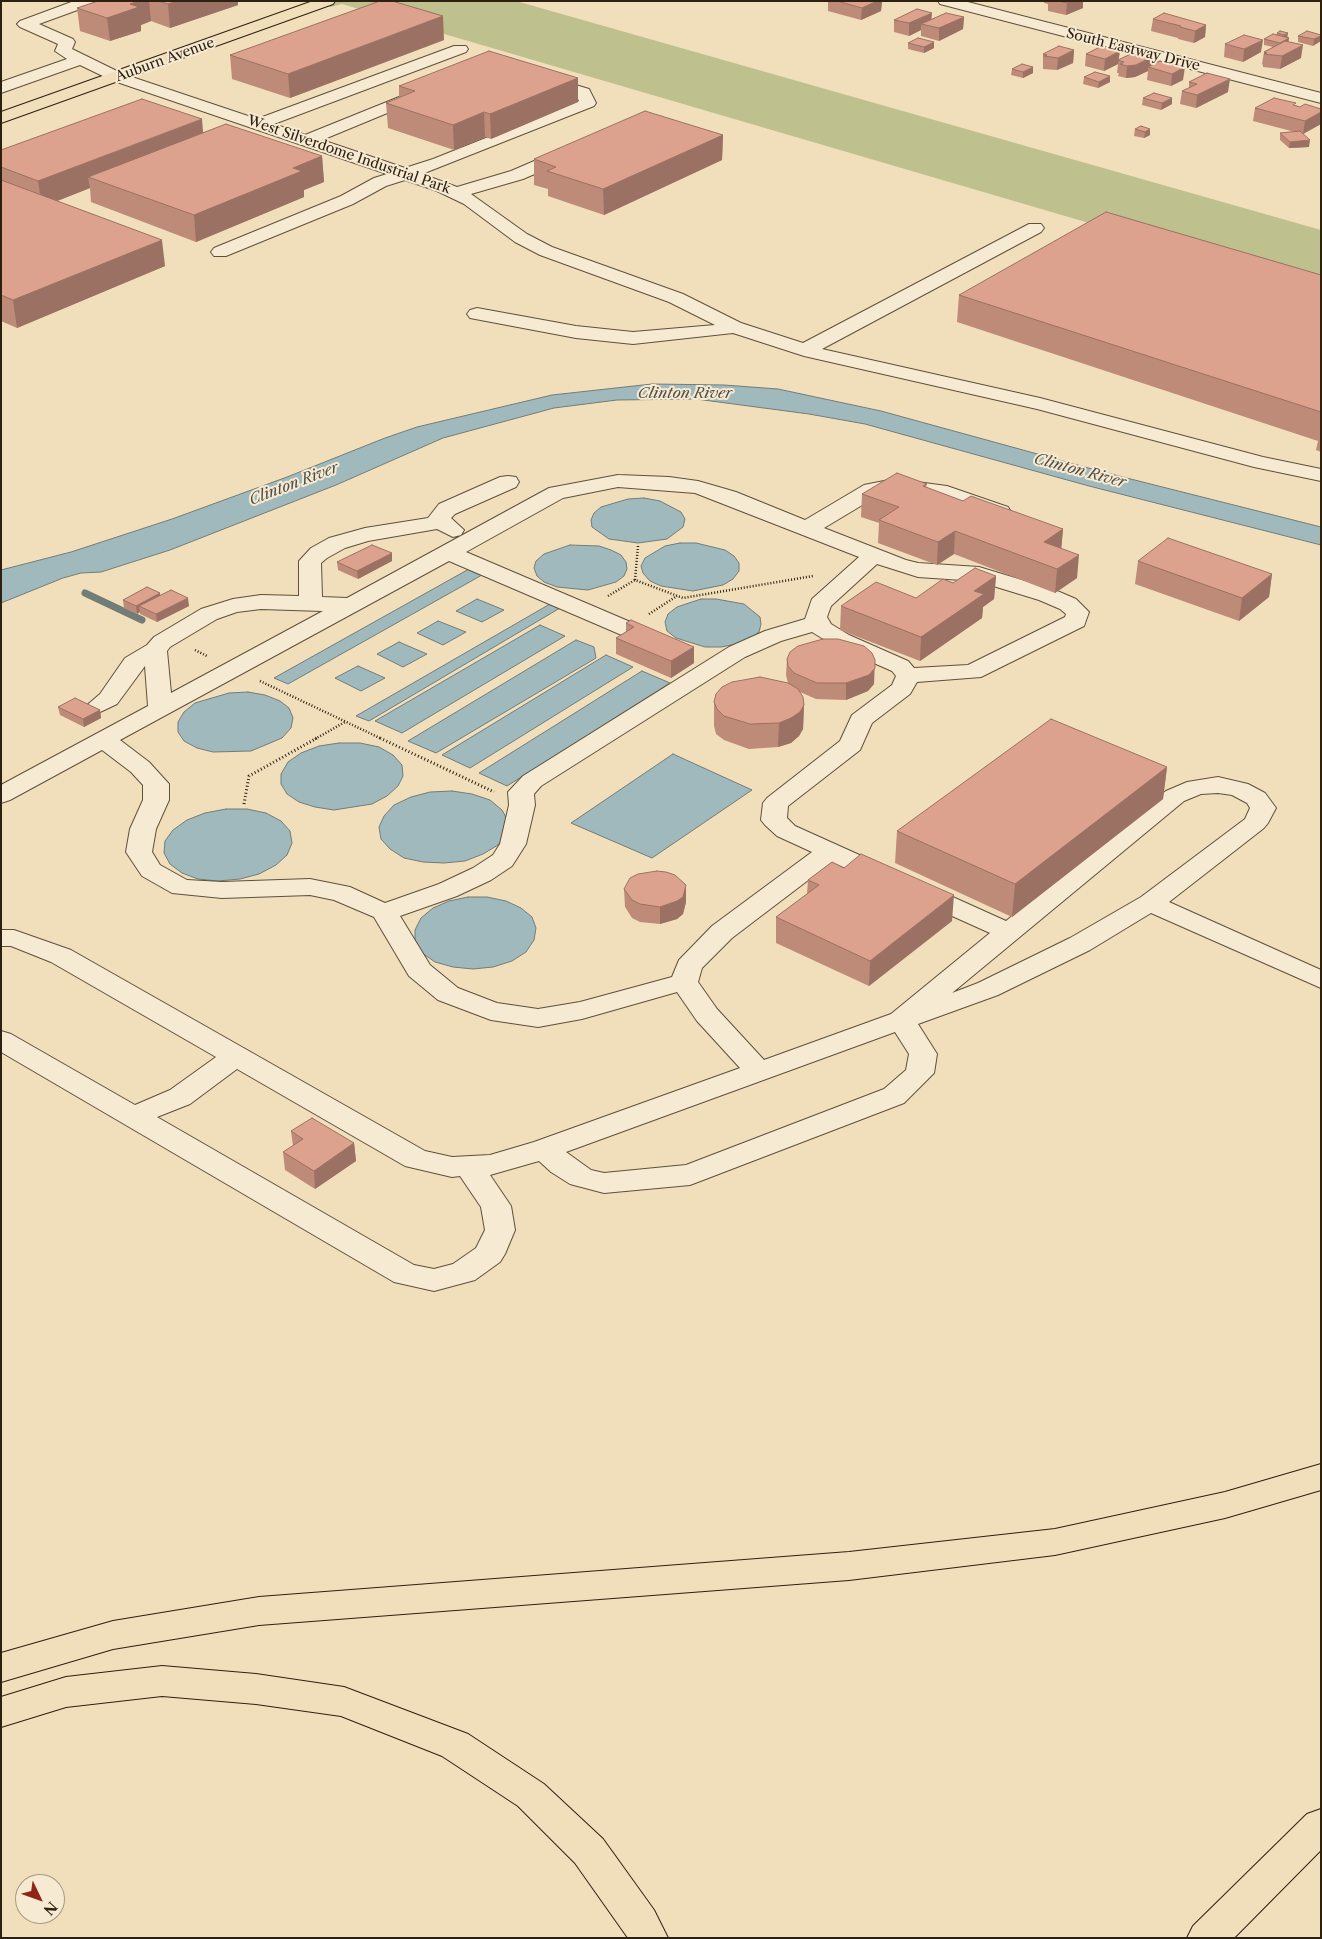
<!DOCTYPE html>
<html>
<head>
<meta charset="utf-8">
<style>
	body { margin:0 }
	#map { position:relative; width:1322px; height:1939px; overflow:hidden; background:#f1debb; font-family:"Libre Caslon Text",serif }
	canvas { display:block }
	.frame { position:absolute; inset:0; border:2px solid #2e2011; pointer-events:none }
	.north { position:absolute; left:15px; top:1874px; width:50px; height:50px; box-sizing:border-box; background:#f6ead3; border:1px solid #a69985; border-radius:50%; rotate:132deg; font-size:14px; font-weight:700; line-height:20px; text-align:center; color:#2e2011 }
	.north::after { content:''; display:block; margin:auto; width:18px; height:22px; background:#8f2418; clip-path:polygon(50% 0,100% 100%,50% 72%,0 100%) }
</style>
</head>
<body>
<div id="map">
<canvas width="1322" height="1939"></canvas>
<div class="frame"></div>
<div class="north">N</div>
</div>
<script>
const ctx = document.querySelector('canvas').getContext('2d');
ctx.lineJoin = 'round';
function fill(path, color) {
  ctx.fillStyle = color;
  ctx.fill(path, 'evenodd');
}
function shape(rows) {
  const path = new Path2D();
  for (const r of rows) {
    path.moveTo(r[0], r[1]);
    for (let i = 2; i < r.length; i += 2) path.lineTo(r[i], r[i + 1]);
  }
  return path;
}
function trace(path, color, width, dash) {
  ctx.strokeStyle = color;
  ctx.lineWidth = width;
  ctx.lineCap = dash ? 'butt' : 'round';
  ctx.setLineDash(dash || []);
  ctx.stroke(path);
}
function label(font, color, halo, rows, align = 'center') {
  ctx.font = font + ' "Libre Caslon Text",serif';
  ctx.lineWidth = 4;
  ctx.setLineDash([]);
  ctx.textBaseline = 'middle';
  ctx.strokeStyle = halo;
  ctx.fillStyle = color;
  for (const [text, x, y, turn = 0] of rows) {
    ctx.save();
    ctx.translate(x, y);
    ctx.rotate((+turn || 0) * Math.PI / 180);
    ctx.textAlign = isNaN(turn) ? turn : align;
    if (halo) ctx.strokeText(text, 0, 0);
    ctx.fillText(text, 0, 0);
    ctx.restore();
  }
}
fill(shape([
	[311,1,516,1,1321,230,1321,291,342,4,331,7]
]), '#bec08d');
const water = shape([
	[652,384,724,385,778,389,881,411,1103,472,1321,527,1321,545,1089,486,865,424,809,414,696,399,617,400,554,408,443,438,336,485,170,550,101,572,81,573,63,578,1,603,1,570,71,552,172,519,287,477,385,438,417,427,552,395,652,384],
	[644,498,660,501,681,512,685,519,683,527,667,539,638,543,609,539,592,527,591,520,594,513,601,507,628,499,644,498],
	[680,543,696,543,725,550,734,556,739,563,739,571,733,579,723,585,693,591,661,586,650,581,643,573,641,566,645,558,665,546,680,543],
	[570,545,599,546,611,550,621,555,626,562,627,569,624,576,616,582,588,590,557,587,544,582,537,576,534,568,536,561,544,554,570,545],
	[469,569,482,575,288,684,274,678,469,569],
	[477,599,504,610,482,622,456,611,477,599],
	[701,599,716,599,744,604,760,617,761,624,759,632,750,639,737,644,721,647,705,647,676,638,667,631,665,622,668,614,677,607,701,599],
	[550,604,560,608,369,721,356,716,550,604],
	[438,621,466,632,443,645,417,633,438,621],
	[540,625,565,636,402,733,375,721,540,625],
	[576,640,594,647,596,658,436,753,408,741,576,640],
	[399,642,427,654,403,667,377,654,399,642],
	[606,655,633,667,470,768,442,755,606,655],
	[358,666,385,678,361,691,335,678,358,666],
	[642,671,670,683,507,786,479,773,642,671],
	[248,692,265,695,280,701,289,708,293,718,291,728,282,738,251,751,213,752,197,748,184,741,178,732,178,722,184,712,195,703,229,693,248,692],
	[339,743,360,743,379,747,393,755,402,765,403,776,398,786,387,796,372,804,334,810,315,807,299,802,287,794,281,784,281,774,288,762,301,753,319,746,339,743],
	[673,754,752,790,652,858,571,823,673,754],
	[452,791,472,794,490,800,502,810,508,821,506,834,498,845,483,854,465,861,444,863,423,862,404,858,390,849,381,839,379,827,384,816,394,805,411,797,430,792,452,791],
	[226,809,247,809,266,813,281,821,290,831,292,843,287,855,276,865,259,874,240,879,218,881,198,879,182,873,170,864,164,853,165,841,173,830,187,820,205,813,226,809],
	[468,897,487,897,506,901,521,908,532,917,536,928,534,940,526,952,512,961,493,967,473,969,453,967,435,962,422,953,415,942,415,930,421,918,433,908,449,901,468,897]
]);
fill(water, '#a0b9bc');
trace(water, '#727c78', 1);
trace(shape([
	[85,593,142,620]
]), '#727c78', 7);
const minor = shape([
	[74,1,96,1,94,4,39,24,73,39,75,42,72,49,123,74,257,119,454,46,466,46,468,49,466,52,274,124,305,135,414,91,426,91,428,94,426,97,322,140,405,168,433,159,579,101,576,95,536,83,534,80,536,77,542,75,589,89,596,103,594,106,422,174,457,187,511,171,562,149,574,149,577,153,574,157,523,179,471,194,527,234,552,247,683,294,741,323,803,343,1029,224,1041,224,1044,228,1041,232,822,349,1040,398,1263,457,1321,469,1321,481,1254,467,1037,409,804,356,733,333,633,344,576,338,470,318,467,314,470,310,477,308,576,326,633,332,715,325,669,302,540,255,515,242,464,204,437,191,405,180,386,186,353,204,226,256,214,256,211,252,214,248,341,196,374,178,387,174,111,80,80,65,1,93,1,82,67,59,55,51,58,44,20,27,17,24,20,21,74,1],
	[938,1,964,1,1321,93,1321,103,940,4,938,1],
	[618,475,669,477,698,481,736,492,805,520,864,485,894,479,947,486,1008,507,1011,512,1008,517,1000,518,936,497,894,491,879,495,824,528,906,560,918,563,979,567,1055,590,1076,599,1089,612,1084,626,981,677,917,682,910,694,872,723,860,750,788,806,787,818,795,826,1006,921,1166,791,1187,782,1218,777,1248,784,1265,793,1276,808,1268,823,1264,828,1169,902,1321,970,1321,988,1151,913,1090,950,998,995,918,1024,937,1054,934,1073,904,1103,690,1185,604,1193,570,1184,551,1172,539,1161,490,1175,511,1206,515,1230,505,1254,500,1262,475,1280,434,1291,394,1282,1,1052,1,1031,11,1034,135,1105,170,1090,216,1057,51,962,11,946,1,946,1,930,14,930,71,950,425,1151,452,1157,490,1155,534,1142,740,1068,697,1021,677,992,582,1019,538,1027,491,1020,438,1000,409,976,374,917,334,900,310,895,222,898,172,893,142,876,126,852,130,829,143,800,143,785,131,772,102,750,10,800,1,803,1,785,148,706,145,666,117,704,98,713,89,711,86,706,100,694,125,658,147,645,154,637,201,609,233,599,261,595,299,596,299,561,311,548,329,538,365,528,428,518,439,504,500,477,508,476,516,477,519,482,516,487,455,514,451,518,464,530,461,535,453,537,437,529,368,541,345,548,327,558,321,563,322,597,347,598,549,488,618,475],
	[618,487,695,493,859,557,812,599,805,619,765,631,729,647,523,776,508,792,509,805,500,844,493,855,473,868,439,884,385,903,350,887,310,879,222,882,187,880,160,865,152,852,156,829,169,800,169,784,149,762,120,740,449,561,652,648,660,650,668,648,672,643,668,638,466,552,563,498,618,487],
	[877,564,918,577,977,581,1039,600,1060,609,1066,614,1065,617,968,665,914,668,908,661,849,635,831,624,827,617,831,606,877,564],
	[261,609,323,611,171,693,167,651,170,647,217,619,237,612,261,609],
	[812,632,833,645,892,671,896,676,892,685,852,715,840,741,767,798,763,803,761,820,765,825,777,836,812,852,712,926,679,960,672,977,580,1002,538,1009,497,1003,458,988,430,965,400,916,457,896,491,880,512,866,526,844,535,805,534,794,541,786,745,657,781,641,812,632],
	[1218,793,1232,795,1247,803,1250,808,1245,819,1141,897,1070,938,978,983,952,993,1184,801,1201,794,1218,793],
	[832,862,990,933,891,1014,764,1060,717,1009,698,982,702,968,732,938,832,862],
	[895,1032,909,1054,906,1070,884,1089,686,1165,604,1173,591,1170,566,1152,895,1032],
	[237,1069,405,1166,452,1177,460,1176,481,1207,485,1230,476,1248,453,1264,434,1269,414,1265,157,1117,190,1104,237,1069]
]);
const major = shape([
	[313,1,335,1,333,4,1,123,1,112,313,1]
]);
const highway = shape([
	[1321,1464,1321,1490,1225,1518,1055,1555,849,1580,259,1625,113,1649,1,1682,1,1653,113,1621,259,1597,849,1552,1055,1529,1225,1492,1321,1464],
	[162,1666,256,1674,344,1687,468,1734,544,1784,603,1839,654,1910,668,1938,628,1938,575,1863,518,1806,442,1756,341,1716,256,1704,162,1696,66,1707,1,1727,1,1697,66,1677,162,1666],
	[1321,1809,1321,1850,1234,1938,1187,1938,1193,1926,1307,1814,1321,1809]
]);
trace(minor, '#5f503c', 2);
trace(major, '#2e2011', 2);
trace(highway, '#2e2011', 2);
trace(shape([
	[638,546,635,580,683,598,813,576],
	[608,596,635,580],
	[649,614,677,596],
	[195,650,207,656],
	[260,681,382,739],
	[315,739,345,722]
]), '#2e2011', 2.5, [1, 2]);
trace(shape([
	[380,738,494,792],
	[244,804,249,776,317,738]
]), '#2e2011', 3, [1, 2.5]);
fill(minor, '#f6ead3');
fill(major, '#f1debb');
fill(highway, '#f1debb');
fill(shape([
	[98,1,238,1,238,5,170,28,151,21,141,25,141,31,110,41,80,31,77,8],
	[828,1,882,1,881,11,861,20,828,11],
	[1044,1,1083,1,1083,8,1066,15,1048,11,1048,4,1044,3],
	[964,17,963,29,939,41,921,36,921,30,909,36,894,32,894,20,932,19],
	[1153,19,1206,25,1205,37,1194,43,1178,39,1178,38,1151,31],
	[1280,31,1289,38,1288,42,1301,58,1280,69,1263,67,1263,65,1262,64,1264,52,1273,47,1264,45,1264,39,1276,35,1277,33],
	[1321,35,1313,46,1298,42,1298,36],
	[444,40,290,98,232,79,230,55],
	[908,43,934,48,924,53,908,49],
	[1225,44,1261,52,1243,62,1224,57],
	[1116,48,1116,50,1119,60,1152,66,1160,61,1183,80,1171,86,1147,80,1148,71,1135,77,1126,78,1118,76,1119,73,1117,73,1118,64,1104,71,1085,66,1086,54],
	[1074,50,1073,63,1057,70,1043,69,1043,54],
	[1012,69,1033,73,1023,78,1011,75],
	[1110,76,1110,82,1098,88,1083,84,1084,77],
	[578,78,578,102,491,139,485,137,454,150,388,128,386,103,399,98,399,86],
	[1189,82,1228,92,1196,108,1180,104,1182,91,1189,88],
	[1143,98,1172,104,1161,110,1142,105],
	[1295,105,1300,107,1321,109,1321,124,1303,134,1309,147,1289,148,1280,140,1280,133,1295,132,1253,121,1255,108],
	[1135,129,1150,129,1150,135,1144,138,1134,136],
	[723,135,722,160,604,215,548,196,548,189,534,185,534,159],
	[1,150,322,156,324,182,304,190,304,197,196,242,91,202,90,188,57,201,165,266,17,328,1,321],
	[1321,275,1321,452,1316,450,1318,441,957,322,959,295],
	[927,484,926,487,963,501,1063,529,1061,548,1077,578,1055,593,954,554,937,565,878,543,879,523,861,517,862,494],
	[392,561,358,579,338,570,337,562],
	[1138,561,1272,574,1269,597,1239,621,1135,584],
	[996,576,994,599,983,607,982,618,920,661,840,630,841,606,916,598,953,583],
	[160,595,189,606,157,622,140,614,140,612,137,614,124,608,123,600],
	[626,623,694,647,694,663,671,678,616,654,616,638,626,632],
	[787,659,874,684,868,691,846,700,816,699,800,692,804,705,803,729,799,736,791,743,778,747,749,749,724,740,716,734,714,726,714,702,788,683,786,675],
	[58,707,100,710,101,718,84,727,60,715],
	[1167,767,1163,799,1012,917,895,863,897,831],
	[808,880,952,921,869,986,776,943,776,917,807,894],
	[686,885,686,902,683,914,677,919,660,924,640,922,632,918,625,907,624,889],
	[291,1131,354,1143,356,1161,315,1189,285,1170,283,1152,293,1146]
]), '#be8b79');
fill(shape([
	[139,1,149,1,151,21,141,25,141,31,110,41,107,18,130,4],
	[177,1,238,1,238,5,170,28,168,4],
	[877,1,882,1,881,11,861,20,862,8],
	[1072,1,1083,1,1083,8,1066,15,1067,3],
	[932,13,931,25,921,24,921,30,909,36,909,23],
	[443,16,444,40,290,98,288,74],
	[964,17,963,29,939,41,939,28],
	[1206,25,1205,37,1194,43,1195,31],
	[1288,33,1287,39,1289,38,1288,44,1283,41,1284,35],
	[1321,36,1321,41,1313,46,1314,39],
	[1263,40,1261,52,1243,62,1244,49],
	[934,42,934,48,924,53,924,47],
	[1303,45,1301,58,1280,69,1282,56],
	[1116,48,1115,53,1120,51,1118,64,1104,71,1105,59,1113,49],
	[1074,50,1073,63,1057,70,1058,58],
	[1152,57,1151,68,1148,67,1148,71,1135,77,1126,78,1127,66],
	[1033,67,1033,73,1023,78,1023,72],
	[1185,67,1183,80,1171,86,1172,74],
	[1110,76,1110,82,1098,88,1099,82],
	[578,78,578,102,491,139,490,114],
	[1230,79,1228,92,1196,108,1197,95],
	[1172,98,1172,104,1161,110,1162,103],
	[484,112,485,137,454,150,453,125],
	[1321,112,1321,124,1303,134,1305,121],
	[202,119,204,144,88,177,90,188,42,207,38,181],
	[1150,129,1150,135,1144,138,1145,132],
	[723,135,722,160,604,215,603,189],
	[1310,140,1309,147,1289,148,1290,142],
	[322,156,324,182,304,190,304,197,196,242,194,215,293,168],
	[162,240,165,266,17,328,13,300],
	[1063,529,1061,552,1044,542],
	[955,531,954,554,937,565,938,542],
	[392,553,392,561,358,579,357,571],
	[1079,555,1077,578,1055,593,1057,569],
	[1272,574,1269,597,1239,621,1242,598],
	[996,576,994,599,983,607,982,618,920,661,921,637,974,591],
	[160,593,161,601,139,606,140,612,137,614,136,606],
	[188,598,189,606,157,622,156,614],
	[694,647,694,663,671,678,671,661],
	[875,660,874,684,868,691,846,700,846,683],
	[804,705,803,729,799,736,791,743,778,747,779,723],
	[100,710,101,718,84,727,83,719],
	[1167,767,1163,799,1012,917,1015,884],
	[686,885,686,902,683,914,677,919,660,924,660,907],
	[954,895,952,921,869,986,870,961],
	[354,1143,356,1161,315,1189,314,1171]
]), '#9b7163');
const building = shape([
	[98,1,139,1,130,4,139,7,107,18,77,8,98,1],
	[158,1,177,1,168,4,158,1],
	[380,1,392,1,443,16,288,74,230,55,380,1],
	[837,1,877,1,862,8,837,1],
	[1059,1,1072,1,1067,3,1059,1],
	[917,9,932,13,909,23,894,20,917,9],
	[946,13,964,17,939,28,921,24,946,13],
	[1164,13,1206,25,1195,31,1180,27,1181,26,1153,19,1164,13],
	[1280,31,1288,33,1284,35,1277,33,1280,31],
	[1307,31,1321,35,1321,36,1314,39,1298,36,1307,31],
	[1273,34,1289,38,1280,43,1264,39,1273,34],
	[1244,35,1263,40,1244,49,1225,44,1244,35],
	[918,38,934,42,924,47,908,43,918,38],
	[1285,41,1303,45,1282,56,1264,54,1267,53,1264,52,1285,41],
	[1059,46,1074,50,1058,58,1044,56,1047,55,1043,54,1059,46],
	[1102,46,1116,48,1113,49,1120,51,1105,59,1086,54,1102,46],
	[489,51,578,78,490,114,484,112,453,125,386,103,415,91,399,86,489,51],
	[1135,52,1152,57,1136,65,1127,66,1120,64,1124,62,1118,60,1135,52],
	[1160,61,1185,67,1172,74,1148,67,1160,61],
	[1022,64,1033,67,1023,72,1012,69,1022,64],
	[1095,72,1110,76,1099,82,1084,77,1095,72],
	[1207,73,1230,79,1197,95,1182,91,1197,84,1189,82,1207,73],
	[1154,93,1172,98,1162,103,1143,98,1154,93],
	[1274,98,1296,103,1293,105,1300,107,1305,104,1321,109,1321,112,1305,121,1255,108,1274,98],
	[142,99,202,119,38,181,1,167,1,150,142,99],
	[645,111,723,135,603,189,547,171,556,167,534,159,645,111],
	[226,124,322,156,293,168,302,171,194,215,88,177,226,124],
	[1141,126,1150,129,1145,132,1135,129,1141,126],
	[1300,131,1310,140,1290,142,1280,133,1300,131],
	[1,180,162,240,13,300,1,295,1,180],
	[1106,212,1321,275,1321,412,959,295,1106,212],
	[897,473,927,484,923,486,963,501,971,496,1063,529,1044,542,1079,555,1057,569,955,531,938,542,879,520,899,507,862,494,897,473],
	[1168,538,1272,574,1242,598,1138,561,1168,538],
	[372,545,392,553,357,571,337,562,372,545],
	[975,568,996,576,974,591,984,594,921,637,841,606,876,582,916,598,943,579,953,583,975,568],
	[147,587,160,593,136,606,123,600,147,587],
	[171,590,188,598,156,614,139,606,171,590],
	[631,620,694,647,671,661,616,638,634,627,626,623,631,620],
	[823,639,838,639,864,646,872,653,875,660,875,668,869,675,846,683,817,683,794,673,788,666,787,659,790,652,798,646,823,639],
	[760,677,788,683,798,689,803,697,804,705,800,712,791,718,779,723,750,724,724,716,717,709,714,702,716,694,722,687,732,682,760,677],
	[75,698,100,710,83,719,58,707,75,698],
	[1051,719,1167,767,1015,884,897,831,1051,719],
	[861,854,954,895,870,961,776,917,819,885,808,880,832,862,844,868,861,854],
	[657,871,666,872,675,875,686,885,683,897,677,901,660,907,640,904,632,900,624,889,630,878,638,874,657,871],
	[312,1118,354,1143,314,1171,283,1152,303,1139,291,1131,312,1118]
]);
fill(building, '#dda28d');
trace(building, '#9b7163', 1);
label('14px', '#2e2011', '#f6ead3', [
	["South Eastway Drive",1133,50,14],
	["Auburn Avenue",165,60,-20],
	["West Silverdome Industrial Park",349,155,19]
]);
label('italic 15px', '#504e44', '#f6ead3', [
	["Clinton River",685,394],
	["Clinton River",1080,471,15],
	["Clinton River",294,484,-21]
]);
</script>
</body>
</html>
